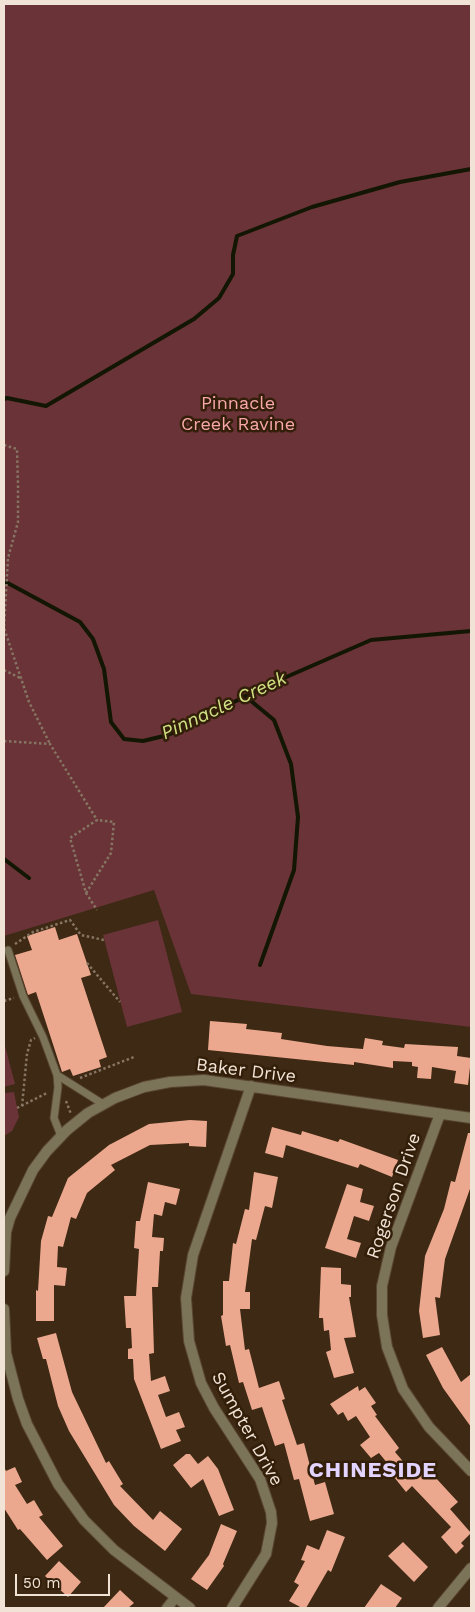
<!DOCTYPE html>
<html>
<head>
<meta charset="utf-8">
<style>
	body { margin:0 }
	#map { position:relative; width:475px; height:1612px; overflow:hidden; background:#3d2914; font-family:"Work Sans",sans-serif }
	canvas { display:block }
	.frame { position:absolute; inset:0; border:5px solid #f1e3d6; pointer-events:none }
	.scale { position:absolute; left:15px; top:1574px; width:95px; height:22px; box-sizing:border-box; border:2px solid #f1e3d6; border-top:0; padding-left:6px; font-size:15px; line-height:18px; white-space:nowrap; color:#f1e3d6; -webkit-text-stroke:4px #331f09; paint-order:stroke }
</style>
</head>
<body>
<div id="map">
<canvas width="475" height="1612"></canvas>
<div class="frame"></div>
<div class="scale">50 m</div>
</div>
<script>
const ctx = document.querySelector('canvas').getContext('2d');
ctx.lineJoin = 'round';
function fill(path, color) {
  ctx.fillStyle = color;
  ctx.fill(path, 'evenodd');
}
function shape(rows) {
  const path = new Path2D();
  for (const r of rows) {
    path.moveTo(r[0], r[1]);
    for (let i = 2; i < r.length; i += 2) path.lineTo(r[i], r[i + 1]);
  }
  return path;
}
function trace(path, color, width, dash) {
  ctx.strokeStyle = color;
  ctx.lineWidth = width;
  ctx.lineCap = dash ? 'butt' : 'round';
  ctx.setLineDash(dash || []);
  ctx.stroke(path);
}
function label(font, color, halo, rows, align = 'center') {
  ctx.font = font + ' "Work Sans",sans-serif';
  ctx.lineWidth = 5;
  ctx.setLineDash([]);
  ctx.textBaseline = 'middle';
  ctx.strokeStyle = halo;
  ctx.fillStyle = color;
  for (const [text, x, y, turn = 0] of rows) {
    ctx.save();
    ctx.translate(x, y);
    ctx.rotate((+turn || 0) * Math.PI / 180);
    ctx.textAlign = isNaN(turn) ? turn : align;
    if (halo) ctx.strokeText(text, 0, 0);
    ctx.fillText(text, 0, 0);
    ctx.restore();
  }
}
fill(shape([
	[4,4,471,4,471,1027,191,994,154,890,4,936],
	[158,920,182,1012,127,1027,103,935],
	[4,1042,15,1084,4,1087],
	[14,1092,19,1117,12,1131,4,1136,4,1093]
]), '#693337');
trace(shape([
	[4,399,7,398,46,406,194,319,219,298,233,274,233,255,237,236,312,207,400,182,471,169],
	[4,581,80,622,93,639,104,669,111,722,124,739,143,741,168,735,268,685,371,640,471,631],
	[245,696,274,720,291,764,298,817,294,870,260,965],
	[4,859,29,878]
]), '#121603', 4);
fill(shape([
	[55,927,59,940,77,934,91,975,81,978,107,1057,99,1060,101,1067,73,1076,70,1069,62,1072,36,992,28,995,15,955,32,950,27,936],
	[210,1021,247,1024,246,1029,282,1033,281,1039,327,1046,363,1049,365,1038,383,1041,382,1045,404,1048,405,1044,458,1047,457,1056,471,1058,468,1085,454,1083,456,1071,432,1067,431,1079,417,1078,418,1067,412,1066,412,1062,393,1061,393,1068,354,1062,354,1065,208,1050],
	[190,1120,207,1121,206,1147,189,1146,189,1143,150,1145,111,1165,115,1170,87,1193,76,1219,71,1217,63,1247,58,1246,57,1267,67,1268,65,1286,54,1285,54,1321,36,1321,36,1290,38,1291,41,1241,48,1216,52,1217,68,1178,109,1145,149,1124],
	[272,1127,301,1135,302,1131,338,1142,340,1139,398,1160,392,1177,360,1164,358,1168,286,1145,283,1158,265,1153],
	[468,1133,471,1133,471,1186,445,1259,440,1298,435,1297,440,1335,423,1338,419,1311,425,1256,444,1209,451,1181,455,1182],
	[254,1172,278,1177,272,1208,265,1206,256,1240,252,1239,245,1292,250,1292,250,1309,240,1309,245,1350,249,1349,259,1388,279,1381,285,1399,282,1400,297,1445,304,1443,315,1485,325,1482,334,1514,310,1521,299,1479,294,1480,284,1443,275,1446,262,1407,252,1410,243,1382,239,1383,230,1345,226,1346,221,1316,223,1315,223,1281,229,1281,233,1243,236,1244,245,1209,249,1210],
	[148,1182,180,1189,176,1205,165,1202,162,1216,154,1214,152,1237,164,1238,163,1251,160,1251,158,1287,152,1287,154,1353,149,1354,151,1381,165,1376,170,1391,158,1395,166,1417,179,1412,185,1427,176,1430,181,1441,161,1449,134,1379,133,1359,128,1359,128,1349,132,1348,131,1328,126,1328,124,1296,136,1296,139,1249,134,1248,136,1221,140,1221],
	[347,1184,363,1189,360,1202,374,1206,369,1221,354,1216,347,1239,361,1243,356,1258,325,1248],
	[321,1267,341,1268,341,1284,351,1285,351,1297,349,1297,356,1337,344,1338,354,1373,334,1378,326,1352,331,1350,329,1330,324,1331,323,1318,319,1318],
	[56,1333,72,1392,106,1463,109,1461,123,1484,120,1486,153,1520,160,1511,182,1529,165,1551,134,1526,114,1505,69,1431,58,1406,46,1359,43,1359,37,1338],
	[442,1347,461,1382,471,1374,471,1427,443,1388,426,1355],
	[358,1386,359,1391,365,1387,376,1403,371,1406,377,1415,375,1416,399,1448,395,1452,413,1473,423,1464,458,1502,450,1509,471,1533,461,1543,464,1546,456,1554,441,1537,451,1527,412,1486,406,1492,390,1472,393,1470,379,1453,371,1458,360,1445,370,1437,356,1416,348,1421,343,1412,338,1415,330,1404],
	[186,1454,190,1454,198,1464,208,1456,218,1469,234,1510,219,1516,203,1479,191,1488,173,1465],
	[4,1467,6,1471,15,1467,22,1482,15,1485,27,1504,34,1500,43,1515,39,1517,63,1546,47,1560,20,1529,18,1530,4,1508],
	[221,1524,237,1531,223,1564,224,1566,207,1590,191,1579,209,1555],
	[327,1530,345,1537,331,1572,328,1570,306,1608,302,1608,289,1601,299,1585,294,1582,305,1561,301,1560,307,1545,319,1550],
	[403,1542,428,1567,414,1582,388,1556],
	[59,1561,81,1582,68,1597,45,1576],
	[381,1584,402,1598,395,1608,364,1608],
	[120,1590,134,1603,128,1608,103,1608]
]), '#eca88e');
const service = shape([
	[8,950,23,996,43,1037,57,1075,58,1087,54,1118,61,1136],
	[57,1075,103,1104]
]);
const minor = shape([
	[440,1114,391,1247,382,1286,382,1315,387,1347,403,1389,429,1427,471,1471],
	[4,1271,6,1232,10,1218,33,1170,47,1151,67,1130,88,1113,115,1098,144,1087,170,1082,204,1080,471,1118],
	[4,1309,6,1353,18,1399,27,1424,58,1484,84,1520,114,1550,190,1608],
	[167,1608,175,1598],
	[232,1608,266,1554,272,1523,271,1512,260,1479,214,1408,201,1383,189,1341,186,1298,193,1255,251,1086]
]);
const tertiary = shape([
	[438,1608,471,1568]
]);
trace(service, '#5a4733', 9);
trace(minor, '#5a4733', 12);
trace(tertiary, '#5a4733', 12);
trace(shape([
	[4,445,17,449,18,485,18,522,8,558,4,628,29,702,50,744],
	[4,670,22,679],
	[4,741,50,744,97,820,70,838,86,893,97,910],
	[86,893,111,853,114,822,97,820],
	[15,944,33,932,70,920,81,935,104,940],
	[87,963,120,1002],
	[4,1001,14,998],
	[80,1078,134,1057],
	[66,1101,71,1114],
	[22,1106,27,1054,31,1040,35,1038],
	[17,1108,47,1093]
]), '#877563', 2.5, [2.5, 2.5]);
trace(service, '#7c7459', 7);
trace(minor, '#7c7459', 10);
trace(tertiary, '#7c7459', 10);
label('18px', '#f8a7ab', '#331f09', [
	["Pinnacle",238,404],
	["Creek Ravine",238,425]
]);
label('18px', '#f1e3d6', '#331f09', [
	["Baker Drive",246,1071,7],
	["Rogerson Drive",394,1196,-71],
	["Sumpter Drive",247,1429,61]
]);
label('italic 19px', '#d1e285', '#331f09', [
	["Pinnacle Creek",224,706,-25]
]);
ctx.letterSpacing = '1px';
label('bold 22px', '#e3d4ff', '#331f09', [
	["CHINESIDE",373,1471]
]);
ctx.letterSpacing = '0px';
</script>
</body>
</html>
